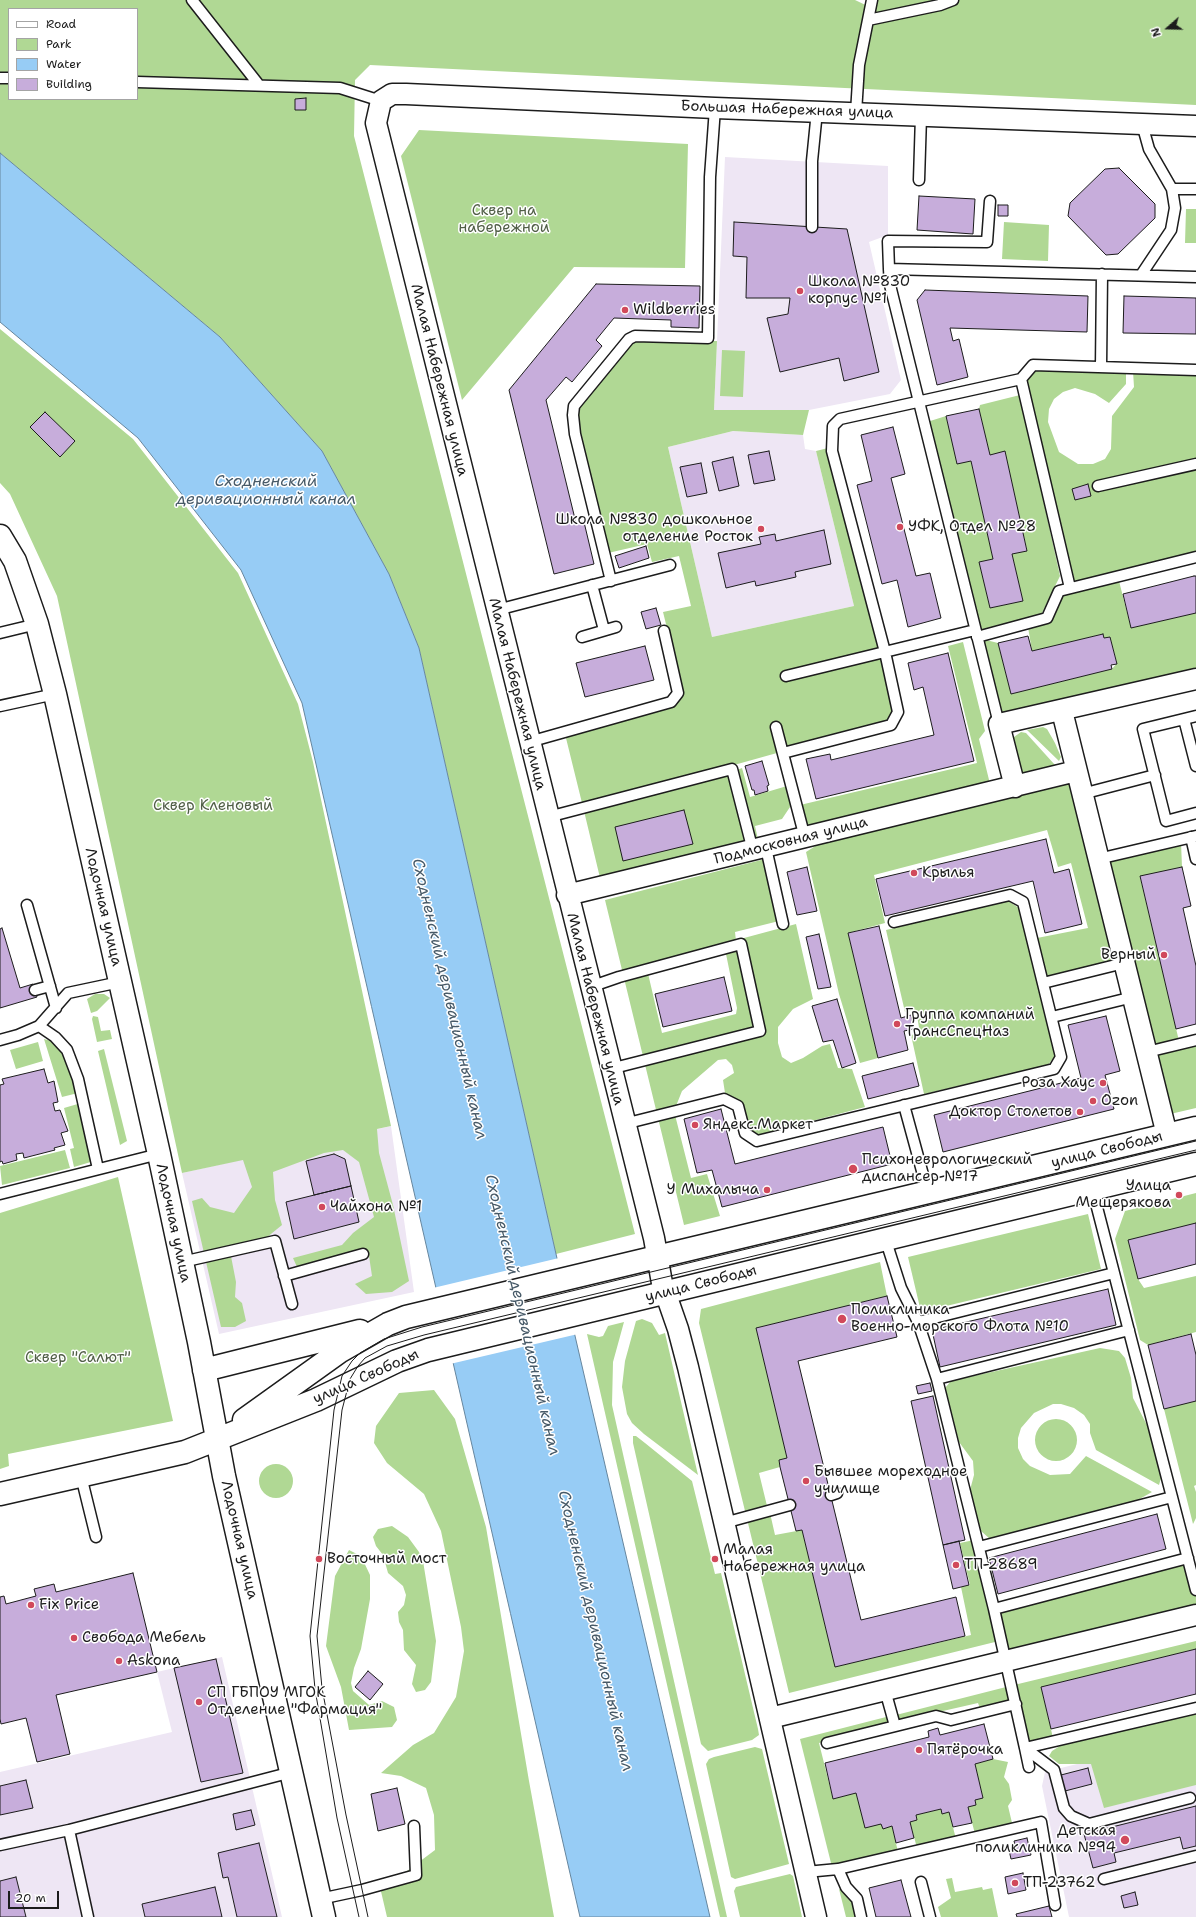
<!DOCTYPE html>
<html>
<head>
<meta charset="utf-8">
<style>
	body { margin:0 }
	#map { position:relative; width:1196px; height:1917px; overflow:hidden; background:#fff; font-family:"Shantell Sans",sans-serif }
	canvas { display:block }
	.legend { position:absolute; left:8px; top:8px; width:130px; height:92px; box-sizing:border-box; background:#fff; border:1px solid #a4a4a4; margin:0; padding:5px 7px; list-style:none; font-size:12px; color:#1c1c1c }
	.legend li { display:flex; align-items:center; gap:8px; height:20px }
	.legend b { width:20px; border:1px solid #a4a4a4 }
	.north { position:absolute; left:1148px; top:8px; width:40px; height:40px; -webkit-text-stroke:3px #fff; paint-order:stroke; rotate:250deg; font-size:11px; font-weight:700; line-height:16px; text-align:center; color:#1c1c1c }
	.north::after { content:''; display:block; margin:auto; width:14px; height:18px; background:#1c1c1c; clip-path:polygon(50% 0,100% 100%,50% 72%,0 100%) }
	.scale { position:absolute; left:8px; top:1891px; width:51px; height:18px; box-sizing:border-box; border:2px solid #1c1c1c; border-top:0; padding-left:5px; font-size:12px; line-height:14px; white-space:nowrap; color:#1c1c1c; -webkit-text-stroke:3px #fff; paint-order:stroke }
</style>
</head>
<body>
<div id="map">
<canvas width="1196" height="1917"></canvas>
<ul class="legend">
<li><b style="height:5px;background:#fff"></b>Road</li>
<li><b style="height:11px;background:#b0d894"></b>Park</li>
<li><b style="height:11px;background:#97ccf5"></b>Water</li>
<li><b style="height:11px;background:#c7addb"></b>Building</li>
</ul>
<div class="north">N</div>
<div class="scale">20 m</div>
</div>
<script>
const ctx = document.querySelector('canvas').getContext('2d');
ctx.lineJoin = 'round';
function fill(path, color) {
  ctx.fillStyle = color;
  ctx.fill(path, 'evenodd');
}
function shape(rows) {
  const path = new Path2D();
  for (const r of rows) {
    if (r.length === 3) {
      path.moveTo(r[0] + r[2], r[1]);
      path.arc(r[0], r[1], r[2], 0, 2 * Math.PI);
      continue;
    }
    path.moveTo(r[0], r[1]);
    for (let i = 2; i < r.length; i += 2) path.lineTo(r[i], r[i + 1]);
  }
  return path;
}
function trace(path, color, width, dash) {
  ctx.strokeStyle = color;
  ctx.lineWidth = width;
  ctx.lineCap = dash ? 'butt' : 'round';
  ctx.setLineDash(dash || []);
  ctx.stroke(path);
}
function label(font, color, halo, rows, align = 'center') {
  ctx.font = font + ' "Shantell Sans",sans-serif';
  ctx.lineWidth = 3;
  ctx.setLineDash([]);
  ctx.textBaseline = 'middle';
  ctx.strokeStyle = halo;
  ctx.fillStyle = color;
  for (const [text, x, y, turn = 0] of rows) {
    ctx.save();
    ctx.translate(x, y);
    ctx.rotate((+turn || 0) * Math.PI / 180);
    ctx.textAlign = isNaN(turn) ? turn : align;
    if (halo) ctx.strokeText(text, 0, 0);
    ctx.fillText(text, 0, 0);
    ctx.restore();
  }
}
fill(shape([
	[725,157,888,166,888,235,869,242,901,380,890,394,809,410,714,410],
	[733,431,803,435,805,449,816,451,854,606,712,637,668,447],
	[391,1126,414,1292,219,1334,182,1173],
	[222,1657,282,1917,0,1917,0,1772,172,1732,157,1672],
	[1101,1758,1196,1760,1196,1917,1069,1917,1042,1786,1045,1772]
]), '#eee6f4');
fill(shape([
	[0,0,855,0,876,10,878,0,1196,0,1196,105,370,65,355,80,354,136,635,1234,556,1254,419,648,389,574,322,451,220,337,0,153],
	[9,9,137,9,137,99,9,99],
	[419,130,688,144,685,268,574,267,462,400,401,156],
	[1186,209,1196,209,1196,243,1185,243],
	[1004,222,1049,225,1048,261,1002,259],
	[0,329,133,439,238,573,298,704,313,762,391,1126,377,1129,379,1153,393,1205,409,1281,392,1292,366,1294,355,1284,372,1276,369,1256,297,1267,293,1258,342,1245,353,1233,374,1217,359,1162,343,1150,324,1153,273,1172,275,1200,282,1225,266,1238,229,1246,236,1282,235,1297,242,1303,246,1321,235,1327,221,1327,192,1201,202,1198,210,1207,234,1213,252,1187,243,1160,182,1173,57,596,10,494,0,483],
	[637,340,717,341,714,410,809,410,803,435,733,431,668,447,712,637,854,606,816,451,828,448,896,710,888,722,734,765,582,803,565,734,674,704,683,693,663,612,691,606,679,556,652,562,647,544,608,553,579,433,577,410,631,342],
	[722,350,745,351,743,397,720,396],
	[1035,369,1126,371,1126,384,1109,403,1095,394,1075,388,1063,392,1054,399,1049,409,1048,422,1059,452,1078,464,1093,464,1105,459,1111,449,1112,416,1134,387,1133,371,1196,373,1196,554,1072,585,1027,388,1026,379],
	[1020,395,1060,576,1041,615,979,631,927,422,946,416,957,463,971,461,993,559,979,562,990,608,1023,601,1012,554,1027,550,1005,452,990,455,979,409,980,405],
	[1119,581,1131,628,1196,613,1196,674,1002,720,982,639,998,643,1011,694,1112,669,1117,663,1110,637,1104,638,1103,634,1032,651,1028,627,1049,622,1062,595],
	[963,642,985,731,979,739,991,788,807,835,800,805,977,763,948,646],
	[1043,727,1047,729,1055,743,1061,757,1059,761,1027,730],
	[1021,732,1026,733,1055,765,1019,774,1013,742,1014,737],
	[742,768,750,797,787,786,792,804,782,819,755,826,759,844,601,882,584,811,730,773],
	[1074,781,1118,961,1047,979,1037,938,1088,928,1071,863,1058,867,1047,830,874,875,885,923,848,933,878,1058,860,1063,839,994,806,852,817,845],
	[1181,842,1182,867,1140,877,1179,1041,1149,1049,1102,862],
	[765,859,779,921,735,932,736,941,646,965,662,1033,736,1014,737,1008,726,954,746,948,744,938,796,924,813,999,793,1009,778,1027,778,1043,782,1057,791,1063,803,1058,822,1046,830,1044,838,1068,852,1069,865,1107,759,1135,748,1131,741,1103,725,1093,723,1080,734,1073,732,1065,726,1059,718,1060,682,1091,674,1111,691,1178,707,1174,720,1216,684,1225,605,900],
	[1008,901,1019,908,1055,1056,1048,1065,924,1094,911,1035,920,1033,916,1010,905,1012,886,930],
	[95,994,104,994,110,998,97,1011,91,1013,87,999],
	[93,1016,98,1017,101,1031,110,1030,112,1039,97,1042,92,1019],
	[44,1039,51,1041,61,1049,69,1062,78,1093,62,1097],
	[38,1042,43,1061,16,1069,10,1050],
	[1196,1044,1196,1108,1166,1115,1151,1055],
	[104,1049,127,1141,120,1145,98,1051],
	[81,1103,94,1161,74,1167,70,1149,74,1148,64,1108],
	[65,1150,70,1168,2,1185,0,1166],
	[118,1177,173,1421,8,1454,9,1466,0,1469,0,1213],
	[1196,1193,1196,1223,1128,1240,1138,1279,1144,1288,1196,1276,1196,1332,1148,1345,1140,1340,1115,1239,1125,1211],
	[1088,1214,1101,1269,921,1312,908,1257],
	[880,1262,887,1296,756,1328,787,1458,779,1460,780,1467,759,1473,768,1510,746,1515,699,1323,701,1309],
	[642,1319,652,1323,659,1335,665,1333,698,1475,644,1434,632,1423,627,1414,622,1387,625,1361,636,1321],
	[624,1322,613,1362,612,1405,727,1917,720,1917,587,1334,599,1337,603,1336,608,1326],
	[1100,1348,1119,1351,1125,1358,1131,1378,1133,1398,1148,1427,1161,1478,1159,1485,1096,1450,1090,1433,1090,1424,1084,1415,1074,1408,1061,1404,1053,1404,1034,1413,1021,1428,1018,1438,1018,1448,1023,1459,1030,1466,1050,1475,1070,1474,1086,1456,1152,1492,1136,1501,990,1539,981,1531,978,1522,970,1490,974,1475,973,1461,959,1442,945,1388,951,1381],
	[434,1390,455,1419,486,1527,529,1781,554,1917,387,1917,379,1883,407,1871,435,1850,434,1815,426,1788,401,1776,381,1773,413,1745,434,1733,456,1697,464,1651,461,1627,441,1531,424,1494,387,1463,374,1443,376,1426,399,1393],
	[1196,1401,1196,1485,1194,1486,1196,1492,1196,1518,1193,1524,1164,1409],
	[1056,1440,21],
	[633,1436,636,1436,645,1443,692,1481,715,1574,721,1573,758,1729,759,1735,752,1740,708,1751,701,1744,633,1443],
	[276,1481,17],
	[770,1513,775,1535,802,1530,835,1667,971,1635,961,1587,970,1585,960,1543,974,1540,999,1641,789,1693,747,1519],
	[392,1526,408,1537,419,1552,423,1561,436,1641,431,1682,425,1690,416,1692,412,1684,416,1665,404,1650,403,1630,399,1622,398,1612,404,1605,406,1595,403,1586,388,1573,383,1555,376,1546,373,1537,378,1529],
	[349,1550,361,1556,370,1575,370,1599,361,1649,354,1668,351,1683,353,1691,369,1705,382,1701,394,1707,397,1720,392,1727,349,1730,341,1687,326,1646,335,1576],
	[1188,1558,1196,1590,1196,1615,1007,1661,994,1609],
	[1196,1641,1196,1649,1041,1687,1053,1738,1028,1745,1014,1685],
	[1010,1686,1013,1702,981,1711,978,1703,899,1721,896,1715],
	[1196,1712,1196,1785,1104,1808,1091,1764,1059,1764,1049,1756,1052,1751,1063,1744],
	[890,1716,892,1724,819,1743,833,1799,856,1793,865,1827,881,1824,883,1828,892,1826,898,1852,832,1867,800,1739],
	[755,1747,762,1749,789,1864,735,1879,731,1877,706,1764,709,1759,714,1757],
	[993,1759,1008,1762,1004,1777,1009,1784,1012,1800,1008,1806,1013,1827,975,1834,968,1807,976,1805,975,1800,983,1798,975,1764],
	[941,1809,942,1814,949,1812,956,1839,917,1848,910,1822,917,1820,916,1815],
	[790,1874,793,1876,802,1917,740,1917,734,1891,736,1887],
	[952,1878,955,1892,982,1887,983,1890,992,1888,998,1917,941,1917,938,1907,951,1898,946,1879],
	[839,1889,847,1892,853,1899,858,1917,846,1917]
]), '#b0d894');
const water = shape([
	[0,153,220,337,322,451,389,574,419,648,556,1254,710,1917,580,1917,302,703,241,570,138,438,0,322,0,153]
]);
fill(water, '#97ccf5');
trace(water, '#66869e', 1);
fill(shape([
	[559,1258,578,1334,450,1364,433,1288]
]), '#fff');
const building = shape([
	[306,98,306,110,295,110,295,99,306,98],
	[1119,168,1155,204,1155,218,1118,254,1106,255,1068,216,1070,203,1105,169,1119,168],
	[919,196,975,199,973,234,917,230,919,196],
	[998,205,1008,205,1008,216,998,216,998,205],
	[734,222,847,229,879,372,844,381,839,358,780,372,767,318,788,314,790,298,746,298,747,257,733,256,734,222],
	[596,284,700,286,699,328,671,327,671,320,614,318,596,340,602,346,572,382,566,377,546,400,576,523,584,522,594,564,554,574,509,390,596,284],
	[925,290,1088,296,1087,332,950,328,953,341,959,339,968,377,937,385,917,300,925,290],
	[1124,296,1196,298,1196,334,1123,333,1124,296],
	[979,409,990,455,1005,451,1027,551,1012,554,1023,601,990,608,979,562,993,559,971,461,957,464,946,416,979,409],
	[45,412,75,441,60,457,30,427,45,412],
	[893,427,905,474,891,478,916,576,930,573,941,618,908,627,897,580,882,584,857,485,872,481,861,435,893,427],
	[769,451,775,480,754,484,748,455,769,451],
	[733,457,739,486,719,491,712,462,733,457],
	[701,463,707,493,687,497,680,467,701,463],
	[1088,484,1091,496,1075,500,1072,489,1088,484],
	[824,530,831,564,795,572,796,577,756,586,755,581,726,588,718,553,761,544,759,537,775,534,776,541,824,530],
	[646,546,649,558,619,568,615,556,646,546],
	[1194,576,1196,576,1196,613,1131,628,1123,594,1194,576],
	[656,608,661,625,646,629,641,612,656,608],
	[1103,634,1104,638,1110,637,1117,664,1111,665,1112,669,1011,694,998,643,1028,636,1032,651,1103,634],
	[645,646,654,680,585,697,576,663,645,646],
	[948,653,974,761,816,799,806,759,830,754,831,760,934,735,923,687,914,690,908,663,948,653],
	[762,761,769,785,767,786,768,791,755,795,754,790,752,790,745,766,762,761],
	[684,810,693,844,623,861,615,827,684,810],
	[1046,839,1054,873,1069,869,1082,924,1045,933,1033,881,885,916,876,879,1046,839],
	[807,867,817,911,797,915,787,872,807,867],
	[1182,867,1191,906,1183,908,1196,966,1196,1024,1176,1029,1140,876,1182,867],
	[879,926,901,1018,911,1015,914,1029,904,1031,908,1050,878,1058,848,933,879,926],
	[2,928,20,988,33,984,37,997,0,1008,0,929,2,928],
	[819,934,831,987,818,989,806,937,819,934],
	[724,977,732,1011,663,1027,655,994,724,977],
	[837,999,856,1063,842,1068,833,1040,823,1042,812,1006,837,999],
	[1106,1016,1120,1071,1105,1075,1114,1109,943,1152,934,1115,1081,1078,1068,1025,1106,1016],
	[913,1063,919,1086,868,1099,862,1076,913,1063],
	[44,1069,48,1083,54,1081,58,1102,53,1103,55,1111,60,1110,68,1131,61,1133,65,1145,54,1148,55,1150,24,1158,23,1153,16,1154,17,1160,3,1164,2,1161,0,1162,0,1085,4,1084,2,1079,44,1069],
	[721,1109,735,1164,883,1127,892,1164,722,1207,712,1170,697,1173,684,1119,721,1109],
	[334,1154,345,1159,351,1186,314,1195,306,1161,334,1154],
	[351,1186,359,1222,294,1239,286,1202,351,1186],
	[1196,1223,1196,1264,1138,1279,1128,1240,1196,1223],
	[1108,1289,1116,1325,940,1367,932,1330,1108,1289],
	[887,1296,897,1337,798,1361,861,1620,956,1597,965,1636,835,1667,802,1530,796,1531,780,1467,779,1460,787,1458,756,1328,887,1296],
	[1191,1334,1196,1355,1196,1401,1164,1409,1148,1345,1191,1334],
	[930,1383,932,1391,918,1394,916,1386,930,1383],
	[933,1396,965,1540,943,1545,911,1401,933,1396],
	[1157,1514,1166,1549,998,1594,989,1558,1157,1514],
	[959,1541,969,1585,953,1589,943,1545,959,1541],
	[133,1573,157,1672,56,1695,70,1754,37,1762,26,1718,1,1724,0,1719,0,1597,4,1596,6,1604,36,1596,34,1589,54,1584,56,1592,133,1573],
	[1196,1649,1196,1694,1051,1729,1041,1687,1196,1649],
	[216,1659,243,1773,201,1782,174,1668,216,1659],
	[368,1671,383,1684,370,1700,355,1687,368,1671],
	[984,1724,993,1759,975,1764,983,1798,975,1800,976,1805,968,1807,972,1823,953,1827,949,1812,942,1814,941,1809,916,1815,917,1820,910,1822,914,1838,896,1843,892,1826,883,1829,881,1824,865,1828,856,1793,833,1799,825,1763,929,1737,928,1731,938,1728,940,1735,984,1724],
	[1088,1768,1092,1784,1065,1791,1061,1775,1088,1768],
	[26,1780,33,1808,0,1815,0,1786,26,1780],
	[397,1788,405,1824,378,1831,371,1794,397,1788],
	[1196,1806,1196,1846,1183,1849,1180,1837,1114,1853,1116,1862,1093,1868,1084,1834,1196,1806],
	[251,1810,255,1825,236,1830,233,1814,251,1810],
	[1027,1838,1031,1855,1011,1859,1009,1850,1016,1849,1014,1841,1027,1838],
	[259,1843,277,1917,237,1917,228,1877,223,1878,218,1853,259,1843],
	[1023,1873,1026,1890,1008,1894,1005,1877,1023,1873],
	[16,1877,26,1917,0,1917,0,1881,16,1877],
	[901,1880,911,1917,876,1917,869,1888,901,1880],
	[215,1887,222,1917,145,1917,142,1904,215,1887],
	[1135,1892,1138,1905,1124,1908,1121,1896,1135,1892],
	[1049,1906,1052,1917,1017,1917,1016,1914,1049,1906]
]);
fill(building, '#c7addb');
trace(building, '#1c1c1c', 1);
const lane = shape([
	[192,0,259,85],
	[868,20,940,5,953,0],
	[0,78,9,78],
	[137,82,340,88,381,101],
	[856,113,859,65,872,0],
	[919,180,921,116],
	[1172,189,1196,189],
	[990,201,987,242,888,241,889,269,890,285,999,724],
	[812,227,812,161,817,111],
	[889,269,1196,277],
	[1141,275,1171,230,1175,208,1172,189,1149,149,1142,124],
	[1101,367,1102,274],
	[1021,379,1033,365,1196,370],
	[1098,486,1196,464],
	[611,581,575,434,573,415,574,406,629,339,635,336,708,338,710,177,715,108],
	[592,585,604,630],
	[497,610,670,565],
	[0,633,37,624],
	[582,637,616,627],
	[977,637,1047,618,1059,591,1196,557],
	[786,676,975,630],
	[0,706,55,694],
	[1196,716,1143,729,1166,821,1196,813],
	[1184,719,1196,766],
	[776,727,805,838],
	[529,742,671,702,678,693,664,631],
	[783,753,891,725,898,712,885,652,832,451,833,426,840,419,1021,379,1070,588],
	[1082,794,1155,775],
	[548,817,732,769,753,851],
	[1191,837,1196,859],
	[766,848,783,924],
	[1098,859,1196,836],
	[27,905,56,1008],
	[1043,983,1124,963],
	[590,987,619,977,741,944,760,1031,610,1069],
	[35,990,50,986],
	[1052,1017,1133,997],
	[39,1026,55,1037,67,1050,78,1079,98,1169],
	[0,1040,18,1035,39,1026,68,993,120,982],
	[1147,1052,1196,1040],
	[904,1105,928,1193],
	[624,1124,724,1099,738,1106,745,1133,757,1141,1054,1069,1061,1057,1023,902,1010,895,894,922],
	[1092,1188,1196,1590],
	[0,1194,159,1154],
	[885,1238,901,1288,918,1322,937,1379,994,1609,1025,1748,1196,1708],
	[182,1262,275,1241,292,1304],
	[284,1276,363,1254],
	[918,1322,1114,1273],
	[937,1379,1129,1330],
	[81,1476,96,1537],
	[831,1495,837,1493],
	[724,1523,790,1505],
	[979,1547,1172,1497],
	[994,1609,1188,1558],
	[885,1690,895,1726],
	[827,1743,936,1716,951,1720,1016,1704],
	[1029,1767,1025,1748,1054,1770,1064,1808,1071,1816,1089,1824,1190,1798],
	[69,1830,88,1917],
	[0,1845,69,1830,292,1772],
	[838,1869,846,1887,857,1899,861,1917],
	[806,1872,838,1869,1041,1822,1055,1905],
	[1104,1879,1196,1856],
	[921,1882,930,1917],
	[320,1899,362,1890,416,1875,414,1826]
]);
const street = shape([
	[1062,711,1167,1135],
	[1015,787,999,724,1196,679],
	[567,895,1076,771],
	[770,1718,1196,1615],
	[816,1917,688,1367,678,1329,662,1283,654,1238,376,123,381,101,392,94,406,94,715,108,1196,126]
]);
const secondary = shape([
	[0,536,15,561,37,624,55,694,159,1154,199,1342,224,1476,324,1917],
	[204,1370,360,1331],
	[244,1420,339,1352,388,1324,406,1317,1196,1128],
	[0,1494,185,1452,316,1400,397,1361,428,1350,1196,1164]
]);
trace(lane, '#1c1c1c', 13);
trace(street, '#1c1c1c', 23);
trace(secondary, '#1c1c1c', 25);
trace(lane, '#fff', 10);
trace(street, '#fff', 20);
trace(secondary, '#fff', 22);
trace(shape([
	[359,1917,337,1818,315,1689,310,1636,334,1410,342,1376,352,1361,360,1353,384,1339,422,1327,1196,1141],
	[368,1917,346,1815,322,1688,317,1636,342,1410,350,1379,358,1366,365,1358,387,1346,424,1335,1196,1150]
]), '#1c1c1c', 1);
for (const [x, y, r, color] of [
	[800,291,4,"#d1495b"],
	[625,310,4,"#d1495b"],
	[900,527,4,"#d1495b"],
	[761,529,4,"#d1495b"],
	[914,873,4,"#d1495b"],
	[1164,955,4,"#d1495b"],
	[897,1024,4,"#d1495b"],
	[1103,1083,4,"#d1495b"],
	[1093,1101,4,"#d1495b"],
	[1080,1112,4,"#d1495b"],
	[695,1125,4,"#d1495b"],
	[853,1169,5,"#d1495b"],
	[767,1190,4,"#d1495b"],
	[1179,1195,4,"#d1495b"],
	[322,1207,4,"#d1495b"],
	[842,1319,5,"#d1495b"],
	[806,1481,4,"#d1495b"],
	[319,1559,4,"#d1495b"],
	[715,1559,4,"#d1495b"],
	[956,1565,4,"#d1495b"],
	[31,1605,4,"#d1495b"],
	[74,1638,4,"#d1495b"],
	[119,1661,4,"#d1495b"],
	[199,1702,4,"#d1495b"],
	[919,1750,4,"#d1495b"],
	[1125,1840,5,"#d1495b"],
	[1015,1883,4,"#d1495b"]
]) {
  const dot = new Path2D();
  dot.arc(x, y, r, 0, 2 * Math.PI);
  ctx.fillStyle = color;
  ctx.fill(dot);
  trace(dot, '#fff', 1.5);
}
label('15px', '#1c1c1c', '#fff', [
	["Большая Набережная улица",787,110,2],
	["Малая Набережная улица",439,380,76],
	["Малая Набережная улица",517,694,76],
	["Подмосковная улица",791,841,-14],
	["Лодочная улица",103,907,77],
	["Малая Набережная улица",595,1009,76],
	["улица Свободы",1107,1150,-14],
	["Лодочная улица",173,1223,78],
	["улица Свободы",701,1284,-14],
	["улица Свободы",366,1377,-24],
	["Лодочная улица",239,1540,77]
]);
label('15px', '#505e46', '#fff', [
	["Сквер на",504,211],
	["набережной",504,228],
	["Сквер Кленовый",213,806],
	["Сквер \"Салют\"",78,1358]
]);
label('15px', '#1c1c1c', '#fff', [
	["Школа №830",808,282],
	["корпус №1",808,299],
	["Wildberries",633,310],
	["Школа №830 дошкольное",753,520,"right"],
	["отделение Росток",753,537,"right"],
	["УФК, Отдел №28",908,527],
	["Крылья",922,873],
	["Верный",1156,955,"right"],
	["Группа компаний",905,1015],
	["ТрансСпецНаз",905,1032],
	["Роза Хаус",1095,1083,"right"],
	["Ozon",1101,1101],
	["Доктор Столетов",1072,1112,"right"],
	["Яндекс.Маркет",703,1125],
	["Психоневрологический",862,1160],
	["диспансер №17",862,1177],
	["Улица",1171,1186,"right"],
	["Мещерякова",1171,1203,"right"],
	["У Михалыча",759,1190,"right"],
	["Чайхона №1",330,1207],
	["Поликлиника",851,1310],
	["Военно-морского Флота №10",851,1327],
	["Бывшее мореходное",814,1472],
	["училище",814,1489],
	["Малая",723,1550],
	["Набережная улица",723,1567],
	["Восточный мост",327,1559],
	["ТП-28689",964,1565],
	["Fix Price",39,1605],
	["Свобода Мебель",82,1638],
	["Askona",127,1661],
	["СП ГБПОУ МГОК",207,1693],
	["Отделение \"Фармация\"",207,1710],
	["Пятёрочка",927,1750],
	["Детская",1116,1831,"right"],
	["поликлиника №94",1116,1848,"right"],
	["ТП-23762",1023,1883]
], 'left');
label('italic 16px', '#475a68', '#fff', [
	["Сходненский",266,482],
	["деривационный канал",266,500],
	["Сходненский деривационный канал",449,999,77],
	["Сходненский деривационный канал",522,1315,77],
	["Сходненский деривационный канал",595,1631,77]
]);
</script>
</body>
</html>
